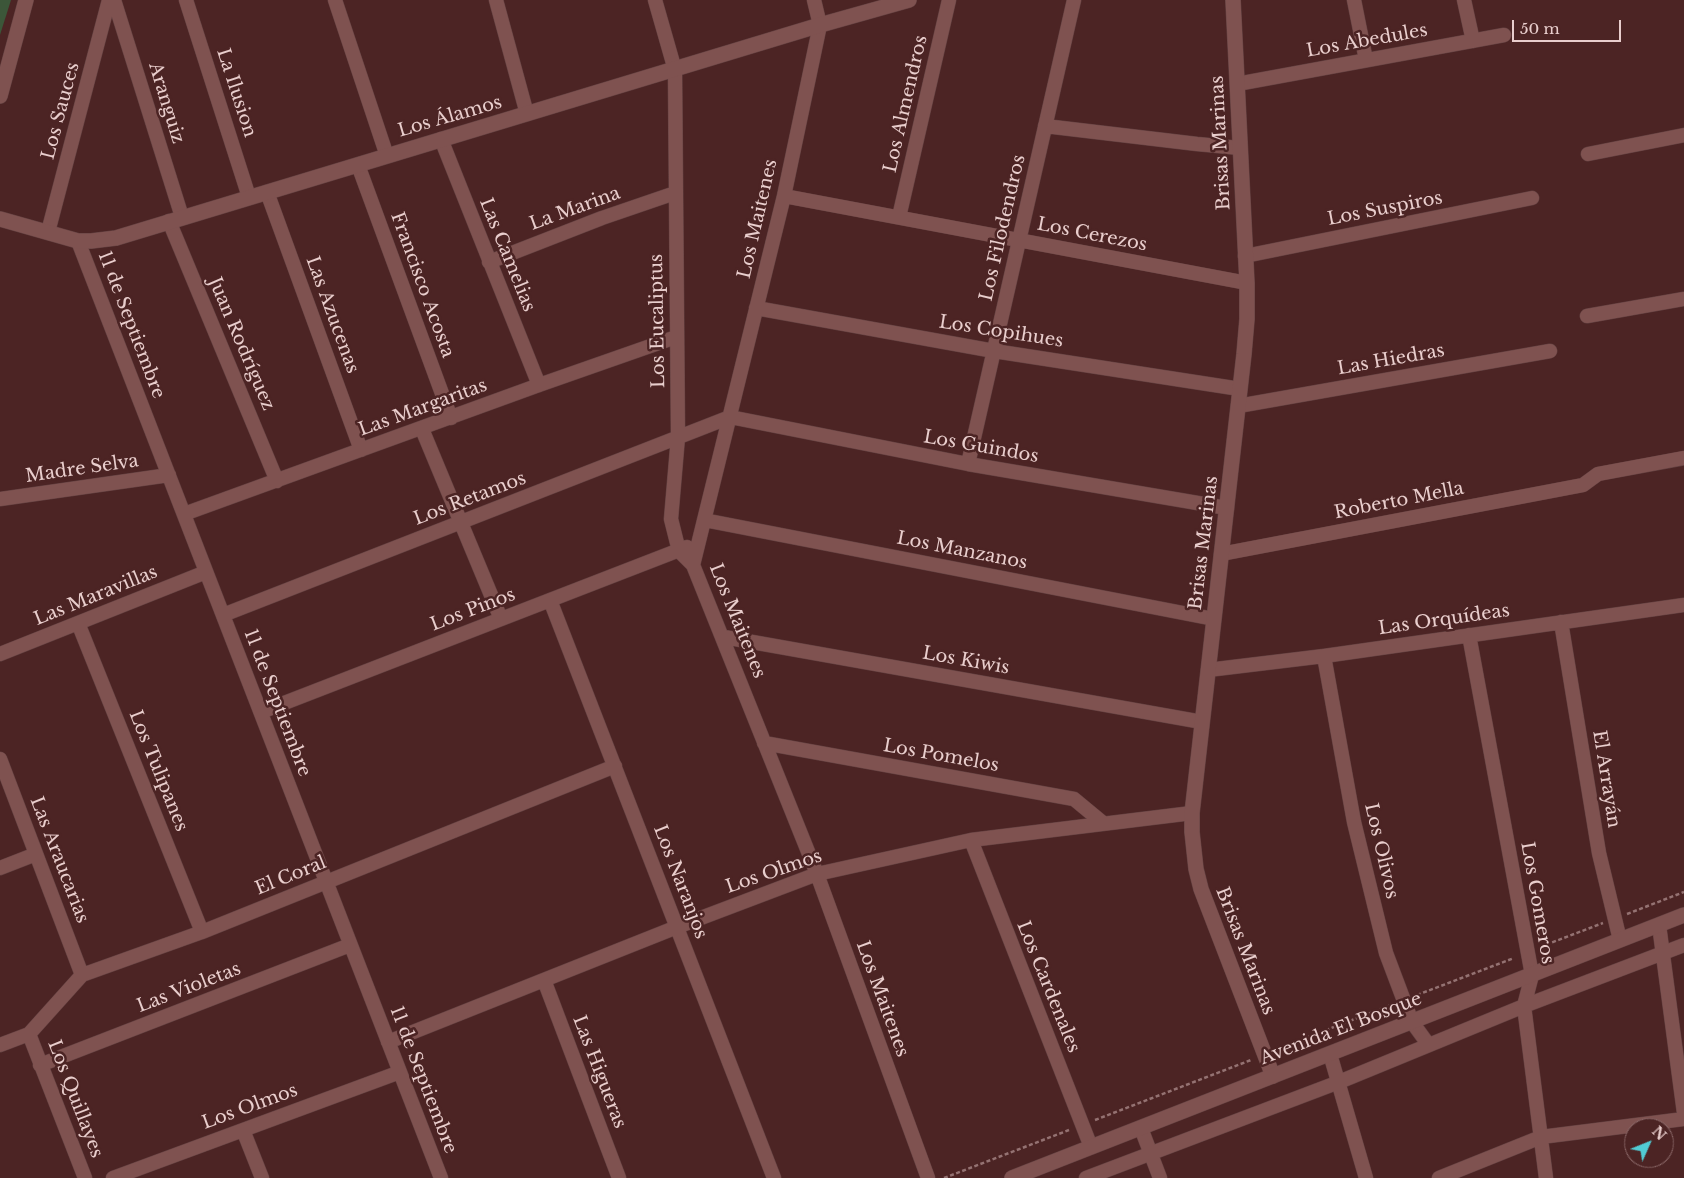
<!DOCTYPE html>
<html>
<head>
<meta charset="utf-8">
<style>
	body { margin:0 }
	#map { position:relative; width:1684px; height:1178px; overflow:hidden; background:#4c2424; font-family:"Libre Baskerville",serif }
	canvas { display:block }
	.north { position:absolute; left:1624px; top:1118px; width:50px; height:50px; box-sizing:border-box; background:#4c2424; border:1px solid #8b6868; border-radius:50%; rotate:46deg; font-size:14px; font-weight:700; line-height:20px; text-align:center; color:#e9cecd }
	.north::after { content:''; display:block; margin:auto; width:18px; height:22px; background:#51ccd4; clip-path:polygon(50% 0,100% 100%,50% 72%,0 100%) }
	.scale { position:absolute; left:1512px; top:20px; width:109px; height:22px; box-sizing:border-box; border:2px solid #e9cecd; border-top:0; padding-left:6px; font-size:15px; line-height:18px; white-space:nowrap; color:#e9cecd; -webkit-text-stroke:4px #4c2424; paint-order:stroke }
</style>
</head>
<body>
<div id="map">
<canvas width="1684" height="1178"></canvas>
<div class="north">N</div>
<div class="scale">50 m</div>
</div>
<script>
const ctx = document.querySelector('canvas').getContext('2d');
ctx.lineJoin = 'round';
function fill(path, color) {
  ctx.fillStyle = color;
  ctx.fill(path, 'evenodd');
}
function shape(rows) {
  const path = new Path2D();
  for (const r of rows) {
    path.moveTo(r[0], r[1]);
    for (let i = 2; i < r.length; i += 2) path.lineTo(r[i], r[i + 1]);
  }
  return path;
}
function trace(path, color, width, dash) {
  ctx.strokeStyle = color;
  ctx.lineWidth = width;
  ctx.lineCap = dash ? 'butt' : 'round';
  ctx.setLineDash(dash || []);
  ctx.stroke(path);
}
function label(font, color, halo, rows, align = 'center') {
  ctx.font = font + ' "Libre Baskerville",serif';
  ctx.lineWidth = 5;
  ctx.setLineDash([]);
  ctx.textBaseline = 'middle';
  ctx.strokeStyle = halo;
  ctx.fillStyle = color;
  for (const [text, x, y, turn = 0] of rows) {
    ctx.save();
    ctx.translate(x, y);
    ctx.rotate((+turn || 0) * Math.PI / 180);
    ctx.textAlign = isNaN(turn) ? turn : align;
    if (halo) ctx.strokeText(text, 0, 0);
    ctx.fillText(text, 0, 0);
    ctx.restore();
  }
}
fill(shape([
	[0,0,11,0,0,35]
]), '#3c5639');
const minor = shape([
	[114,0,182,217],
	[186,0,249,197],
	[335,0,387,156],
	[496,0,527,114],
	[655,0,675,70,678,437,671,519,679,551,693,565],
	[814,0,820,25,784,196,693,565,817,874,928,1178],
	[1354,0,1366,60],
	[1464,0,1473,41],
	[1237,84,1504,35],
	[1045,126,1197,144,1240,148],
	[441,139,539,385],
	[1588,154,1684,135],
	[358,165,451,418],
	[267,192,361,450],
	[784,196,1247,283],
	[899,217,949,0],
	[169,221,277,481],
	[48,232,109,0],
	[78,241,441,1178],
	[1245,256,1532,198],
	[489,262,602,218,675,193],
	[756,308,994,351,1240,389],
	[1587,316,1684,299],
	[1238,406,1550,351],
	[422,429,501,619],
	[968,464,1074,0],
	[0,499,169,475],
	[184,514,539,385,676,337],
	[704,520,1214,619],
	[1221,554,1583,485,1598,474,1684,458],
	[550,600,774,1178],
	[223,615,730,417,968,464,1227,508],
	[1561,622,1599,853,1620,940],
	[78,623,202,932],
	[1469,635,1532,975,1524,1006,1546,1178],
	[724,637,1202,722],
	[0,654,206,572],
	[1324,656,1354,822,1386,953,1412,1022,1428,1044],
	[1208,670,1324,656,1684,605],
	[261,712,687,547],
	[764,743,1074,799,1103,823],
	[0,759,82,975],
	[971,840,1091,1147],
	[0,868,36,854],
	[1659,925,1684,1113],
	[544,980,619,1178],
	[29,1034,85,1178],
	[388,1042,677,927,817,874,971,840,1192,813],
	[0,1045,29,1034,82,975,202,932,615,766],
	[1330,1054,1366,1178],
	[40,1065,350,945],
	[1141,1128,1160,1178],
	[243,1130,262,1178],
	[113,1178,400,1072],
	[1086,1178,1339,1082,1524,1006,1684,945],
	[1439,1178,1541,1137,1684,1119]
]);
const tertiary = shape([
	[1233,0,1247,283,1247,319,1244,354,1192,813,1192,832,1196,869,1201,889,1273,1076],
	[0,219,78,241,91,241,116,238,820,25,909,0]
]);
const secondary = shape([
	[0,96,26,0],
	[1012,1178,1684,915]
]);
trace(minor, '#644242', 15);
trace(tertiary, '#644242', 16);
trace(secondary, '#644242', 16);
trace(shape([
	[1627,914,1684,892],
	[1540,947,1603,923],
	[1417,995,1514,958],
	[1277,1049,1391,1005],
	[1095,1120,1251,1060],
	[944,1178,1069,1130]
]), '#947272', 2.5, [4, 2.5]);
trace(minor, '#7f5250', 14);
trace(tertiary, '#7f5250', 15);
trace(secondary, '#7f5250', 15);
label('18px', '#e9cecd', '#4c2424', [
	["Los Abedules",1367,41,-10],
	["La Ilusion",236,93,72],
	["Aranguiz",166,103,73],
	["Los Almendros",906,104,-77],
	["Los Sauces",61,111,-75],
	["Los Álamos",450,117,-16],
	["Brisas Marinas",1221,143,-93],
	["La Marina",575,209,-20],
	["Los Suspiros",1385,209,-11],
	["Los Maitenes",758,219,-77],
	["Los Filodendros",1003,228,-77],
	["Los Cerezos",1092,235,11],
	["Las Camelias",507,255,68],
	["Francisco Acosta",422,285,70],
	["Las Azucenas",332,315,70],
	["Los Eucaliptus",658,321,-91],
	["11 de Septiembre",131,325,69],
	["Los Copihues",1001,332,9],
	["Juan Rodríguez",241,344,67],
	["Las Hiedras",1391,360,-10],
	["Las Margaritas",423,408,-20],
	["Los Guindos",981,447,10],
	["Madre Selva",82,469,-8],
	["Los Retamos",470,499,-21],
	["Roberto Mella",1399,501,-11],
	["Brisas Marinas",1204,543,-83],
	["Los Manzanos",962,551,11],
	["Las Maravillas",96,596,-22],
	["Los Pinos",473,610,-21],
	["Las Orquídeas",1444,620,-8],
	["Los Maitenes",737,621,68],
	["Los Kiwis",966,661,10],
	["11 de Septiembre",277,703,69],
	["Los Pomelos",941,756,10],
	["Los Tulipanes",158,771,68],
	["El Arrayán",1606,779,81],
	["Los Olivos",1381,851,77],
	["Las Araucarias",59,860,69],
	["Los Olmos",774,872,-19],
	["El Coral",291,876,-22],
	["Los Naranjos",680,882,69],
	["Los Gomeros",1537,903,80],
	["Brisas Marinas",1245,951,69],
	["Los Cardenales",1048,987,68],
	["Las Violetas",189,988,-21],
	["Los Maitenes",882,999,70],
	["Avenida El Bosque",1341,1029,-21],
	["Las Higueras",599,1072,69],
	["11 de Septiembre",423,1080,69],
	["Los Quillayes",75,1099,69],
	["Los Olmos",250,1107,-20]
]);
</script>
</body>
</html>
